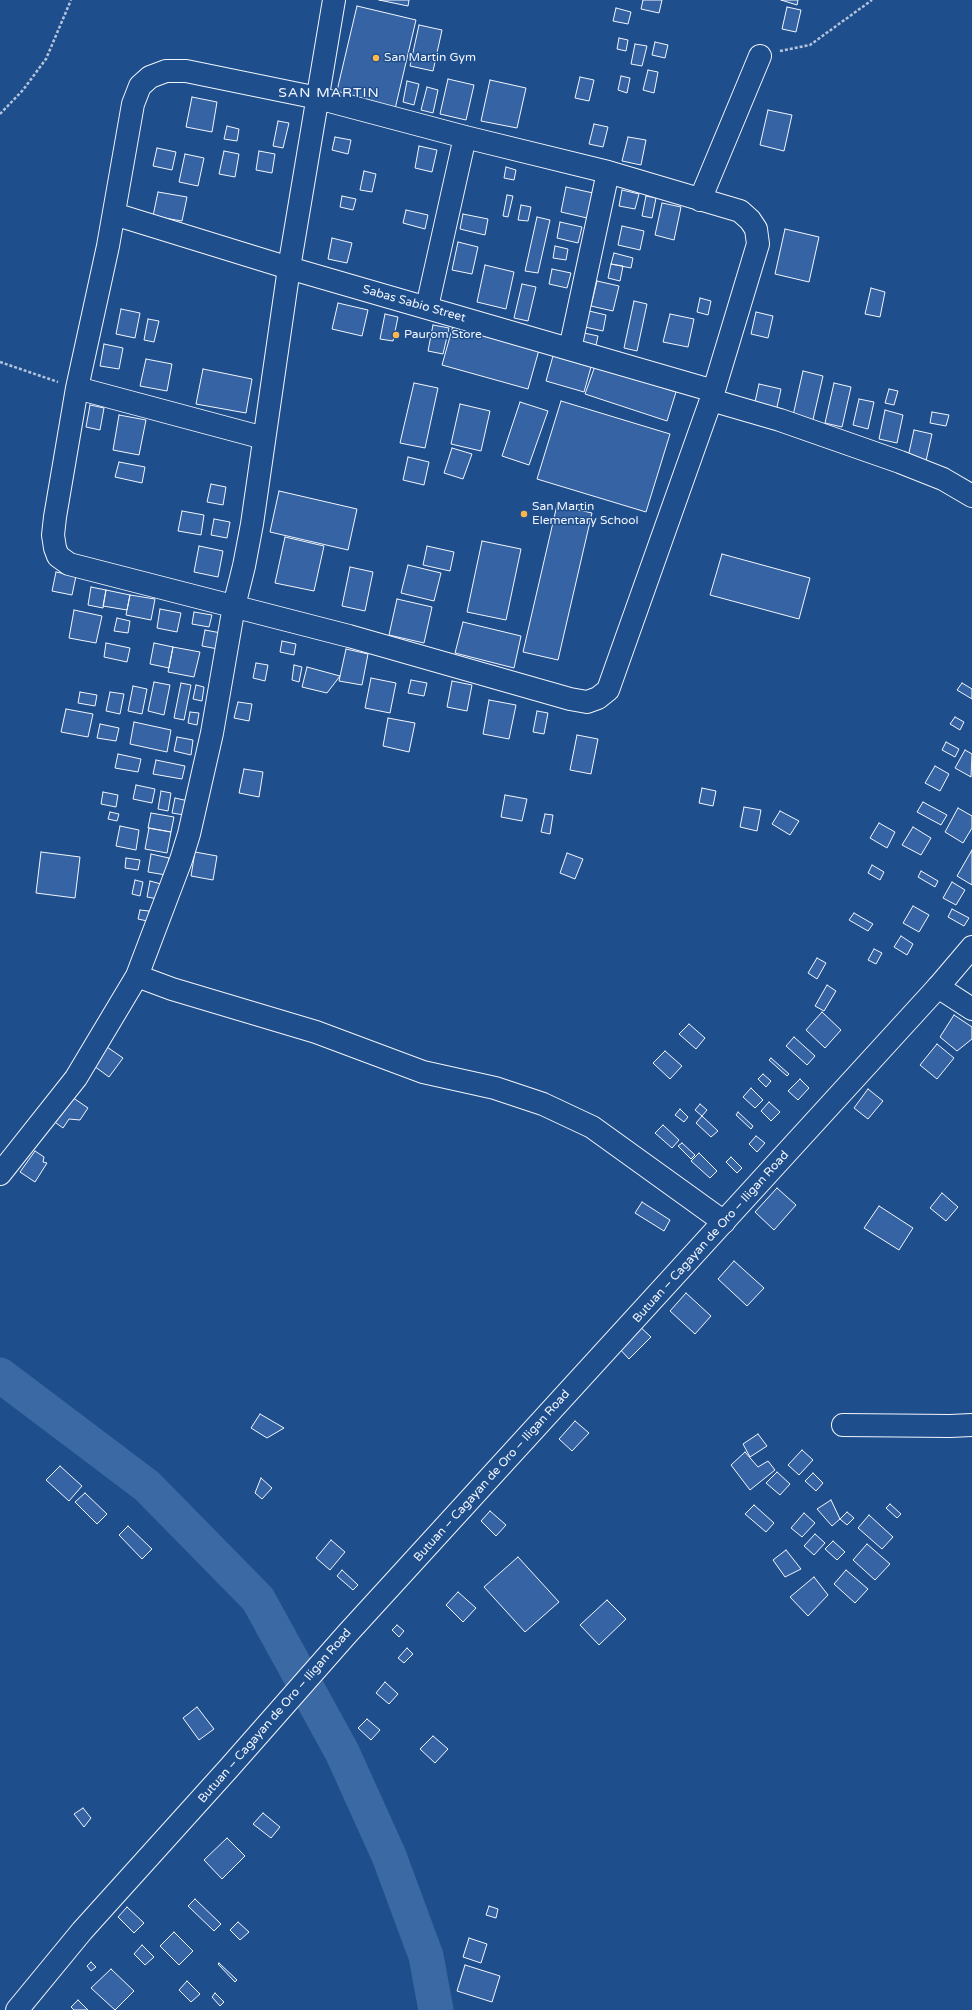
<!DOCTYPE html>
<html>
<head>
<meta charset="utf-8">
<style>
	body { margin:0 }
	canvas { display:block; background:#1f4e8c }
</style>
</head>
<body>
<canvas width="972" height="2010"></canvas>
<script>
const ctx = document.querySelector('canvas').getContext('2d');
ctx.lineJoin = 'round';
function shape(rows) {
  const path = new Path2D();
  for (const r of rows) {
    path.moveTo(r[0], r[1]);
    for (let i = 2; i < r.length; i += 2) path.lineTo(r[i], r[i + 1]);
  }
  return path;
}
function trace(path, color, width, dash) {
  ctx.strokeStyle = color;
  ctx.lineWidth = width;
  ctx.lineCap = dash ? 'butt' : 'round';
  ctx.setLineDash(dash || []);
  ctx.stroke(path);
}
function fill(path, color) {
  ctx.fillStyle = color;
  ctx.fill(path, 'evenodd');
}
function label(font, color, halo, rows, align = 'center') {
  ctx.font = font + ' "Varela Round",sans-serif';
  ctx.lineWidth = 3;
  ctx.setLineDash([]);
  ctx.textBaseline = 'middle';
  ctx.strokeStyle = halo;
  ctx.fillStyle = color;
  for (const [text, x, y, turn = 0] of rows) {
    ctx.save();
    ctx.translate(x, y);
    ctx.rotate((+turn || 0) * Math.PI / 180);
    ctx.textAlign = isNaN(turn) ? turn : align;
    if (halo) ctx.strokeText(text, 0, 0);
    ctx.fillText(text, 0, 0);
    ctx.restore();
  }
}
trace(shape([
	[0,1375,147,1486,258,1599,342,1752,389,1856,426,1956,436,2010]
]), '#3b69a3', 35);
const building = shape([
	[379,0,409,0,408,6,379,0],
	[643,0,662,0,659,13,641,9,643,0],
	[781,0,798,0,797,5,781,0],
	[357,6,416,20,395,109,336,95,357,6],
	[787,7,801,10,796,32,782,29,787,7],
	[616,8,631,12,628,24,613,21,616,8],
	[419,25,442,30,433,71,410,66,419,25],
	[619,38,628,40,626,51,617,49,619,38],
	[655,42,668,45,665,58,652,55,655,42],
	[635,44,647,46,642,66,631,64,635,44],
	[648,70,658,72,654,93,643,90,648,70],
	[621,76,630,78,627,93,618,90,621,76],
	[580,77,594,80,589,101,575,98,580,77],
	[448,79,474,85,466,120,440,114,448,79],
	[490,80,526,88,517,128,481,121,490,80],
	[407,81,419,84,414,105,403,102,407,81],
	[427,87,438,90,433,113,421,110,427,87],
	[192,97,217,102,212,132,186,127,192,97],
	[768,110,792,115,784,151,760,145,768,110],
	[278,121,289,123,283,148,273,146,278,121],
	[594,124,608,127,603,147,589,144,594,124],
	[227,126,239,129,237,141,224,139,227,126],
	[335,137,351,140,348,154,332,150,335,137],
	[628,137,646,140,641,165,622,161,628,137],
	[419,146,437,150,432,172,415,168,419,146],
	[157,148,176,152,172,170,153,166,157,148],
	[224,151,239,154,235,177,219,174,224,151],
	[259,151,275,154,272,173,256,170,259,151],
	[185,154,204,158,198,186,179,182,185,154],
	[506,167,516,170,514,180,504,178,506,167],
	[364,171,376,174,372,192,360,190,364,171],
	[566,187,593,193,587,218,561,212,566,187],
	[622,190,639,194,635,209,619,206,622,190],
	[158,192,187,197,182,221,153,216,158,192],
	[507,195,513,196,508,217,503,216,507,195],
	[342,196,356,199,353,210,340,207,342,196],
	[646,196,656,198,652,218,642,216,646,196],
	[662,203,681,207,674,240,655,235,662,203],
	[521,205,531,207,528,221,518,220,521,205],
	[406,210,428,215,425,229,403,223,406,210],
	[463,214,488,219,485,235,460,229,463,214],
	[537,217,550,220,538,273,525,271,537,217],
	[560,222,582,227,578,243,557,238,560,222],
	[622,226,644,231,640,250,618,245,622,226],
	[785,229,819,237,809,282,775,274,785,229],
	[332,238,352,243,347,263,328,259,332,238],
	[458,242,478,247,472,274,452,270,458,242],
	[555,246,568,249,566,260,553,258,555,246],
	[614,253,633,258,631,268,611,264,614,253],
	[611,264,623,266,620,281,608,278,611,264],
	[485,265,514,272,506,309,477,302,485,265],
	[552,269,571,273,567,288,549,284,552,269],
	[597,281,619,286,613,311,591,306,597,281],
	[522,284,536,287,528,321,514,318,522,284],
	[871,288,885,292,880,317,865,314,871,288],
	[700,298,711,301,708,315,697,312,700,298],
	[634,301,647,304,637,351,624,348,634,301],
	[338,303,368,310,362,336,332,329,338,303],
	[121,309,140,313,135,338,116,334,121,309],
	[589,311,606,315,603,331,585,327,589,311],
	[756,312,773,316,768,338,751,334,756,312],
	[385,314,398,317,393,341,380,339,385,314],
	[670,314,694,319,688,347,663,342,670,314],
	[148,319,159,321,154,342,144,340,148,319],
	[433,325,449,328,443,354,428,351,433,325],
	[453,326,539,350,528,389,442,365,453,326],
	[584,333,598,336,595,350,581,346,584,333],
	[104,344,123,348,119,369,100,366,104,344],
	[553,356,591,367,584,392,546,381,553,356],
	[146,359,172,364,167,391,140,386,146,359],
	[595,366,676,392,667,421,585,394,595,366],
	[203,369,252,379,246,413,196,404,203,369],
	[803,371,823,376,812,424,792,420,803,371],
	[414,383,438,388,425,448,400,443,414,383],
	[834,383,851,387,842,427,825,423,834,383],
	[759,384,781,389,775,416,753,411,759,384],
	[889,389,898,391,894,405,885,403,889,389],
	[859,399,874,402,868,429,853,425,859,399],
	[561,401,670,434,646,512,537,479,561,401],
	[520,402,548,411,529,465,502,456,520,402],
	[460,404,490,411,481,451,451,444,460,404],
	[90,405,104,408,100,430,86,427,90,405],
	[885,410,903,415,897,443,879,439,885,410],
	[932,412,949,415,946,426,930,423,932,412],
	[119,415,146,420,139,455,113,450,119,415],
	[914,430,932,434,926,461,908,457,914,430],
	[452,448,472,454,463,479,444,473,452,448],
	[408,457,429,462,424,485,403,480,408,457],
	[119,462,145,467,142,483,115,477,119,462],
	[211,484,226,487,223,505,207,502,211,484],
	[279,491,357,509,348,550,270,532,279,491],
	[557,505,592,513,558,660,523,652,557,505],
	[182,511,204,515,201,535,178,531,182,511],
	[214,519,230,522,227,538,211,535,214,519],
	[285,537,324,546,314,591,275,583,285,537],
	[482,541,521,549,506,620,467,612,482,541],
	[199,546,223,551,218,577,194,572,199,546],
	[427,546,454,552,450,571,423,565,427,546],
	[722,554,810,578,799,619,710,595,722,554],
	[408,565,441,573,434,601,401,593,408,565],
	[350,567,373,572,365,611,342,606,350,567],
	[56,572,76,576,72,595,52,591,56,572],
	[91,587,106,590,103,608,88,605,91,587],
	[106,590,130,595,127,610,103,606,106,590],
	[130,595,155,599,151,620,126,615,130,595],
	[397,599,432,607,424,643,389,635,397,599],
	[160,609,181,613,177,632,157,628,160,609],
	[74,610,102,616,96,643,69,638,74,610],
	[194,612,212,615,209,627,192,624,194,612],
	[117,618,130,621,128,633,114,631,117,618],
	[463,622,521,636,514,668,455,653,463,622],
	[205,630,221,633,218,649,202,646,205,630],
	[282,641,296,644,294,655,280,652,282,641],
	[106,643,130,648,127,662,104,657,106,643],
	[154,643,173,647,169,668,150,664,154,643],
	[173,647,200,652,194,677,168,672,173,647],
	[346,649,368,654,362,685,339,681,346,649],
	[256,663,268,665,265,681,253,678,256,663],
	[294,665,302,667,299,682,292,680,294,665],
	[307,667,340,676,327,693,302,687,307,667],
	[371,678,396,683,390,713,365,708,371,678],
	[411,680,427,683,424,696,408,693,411,680],
	[452,681,472,685,467,711,447,707,452,681],
	[154,682,170,685,164,715,148,711,154,682],
	[181,683,191,685,184,720,174,718,181,683],
	[962,683,972,689,972,699,957,690,962,683],
	[196,685,204,687,202,701,193,699,196,685],
	[133,686,147,689,142,714,128,711,133,686],
	[80,692,97,695,95,706,78,703,80,692],
	[110,692,124,694,120,714,106,711,110,692],
	[489,700,516,705,509,739,483,734,489,700],
	[238,702,252,704,249,721,234,718,238,702],
	[66,709,93,714,88,737,61,732,66,709],
	[537,711,548,713,544,734,533,732,537,711],
	[190,712,199,713,197,725,188,723,190,712],
	[955,717,964,722,960,730,950,724,955,717],
	[388,718,415,723,409,752,383,746,388,718],
	[134,722,171,730,167,752,130,744,134,722],
	[100,724,119,728,116,741,97,738,100,724],
	[577,735,598,739,591,774,570,770,577,735],
	[177,737,193,740,191,755,174,751,177,737],
	[946,742,959,749,955,757,942,750,946,742],
	[965,750,972,754,971,777,955,768,965,750],
	[118,754,141,759,138,772,115,768,118,754],
	[156,760,185,766,182,779,153,774,156,760],
	[935,766,949,774,940,791,925,783,935,766],
	[244,769,263,772,259,797,239,793,244,769],
	[136,785,155,789,152,803,133,799,136,785],
	[702,788,716,791,713,806,699,803,702,788],
	[161,791,171,793,168,811,158,809,161,791],
	[103,792,118,795,116,807,101,804,103,792],
	[505,795,527,799,522,821,501,817,505,795],
	[175,798,193,802,190,816,172,813,175,798],
	[923,802,947,815,941,825,917,812,923,802],
	[744,807,761,810,757,831,740,827,744,807],
	[958,808,972,816,972,828,963,843,945,832,958,808],
	[780,811,799,821,790,835,772,824,780,811],
	[110,812,119,814,117,821,108,819,110,812],
	[151,813,174,817,171,832,148,828,151,813],
	[545,814,553,815,550,834,541,832,545,814],
	[879,823,895,832,887,848,870,838,879,823],
	[120,826,139,830,136,850,116,846,120,826],
	[913,827,931,838,921,855,902,845,913,827],
	[149,828,171,832,167,853,145,849,149,828],
	[972,850,972,885,957,876,972,850],
	[41,852,80,857,75,898,36,893,41,852],
	[195,852,217,856,213,880,191,876,195,852],
	[567,853,583,859,575,879,560,873,567,853],
	[151,854,169,858,166,875,148,872,151,854],
	[126,858,140,860,138,870,125,868,126,858],
	[872,865,884,872,880,880,868,873,872,865],
	[921,871,938,881,935,887,918,877,921,871],
	[135,880,143,882,140,896,132,894,135,880],
	[150,881,161,884,158,899,147,897,150,881],
	[952,882,965,890,956,905,943,898,952,882],
	[913,906,929,915,919,932,903,923,913,906],
	[952,909,969,918,964,926,948,917,952,909],
	[140,910,149,911,147,921,138,919,140,910],
	[854,913,873,924,868,931,849,920,854,913],
	[901,936,913,944,907,955,894,947,901,936],
	[874,949,882,953,876,964,868,960,874,949],
	[817,958,826,963,817,979,808,973,817,958],
	[827,985,836,991,824,1011,815,1006,827,985],
	[822,1012,841,1030,825,1048,806,1030,822,1012],
	[954,1015,972,1027,972,1039,957,1051,940,1037,954,1015],
	[689,1024,705,1038,696,1049,679,1034,689,1024],
	[794,1037,815,1056,807,1065,786,1046,794,1037],
	[937,1044,954,1058,937,1079,920,1065,937,1044],
	[107,1047,123,1058,109,1077,94,1066,107,1047],
	[665,1051,682,1066,670,1079,653,1063,665,1051],
	[771,1058,789,1074,787,1076,769,1060,771,1058],
	[763,1074,771,1081,766,1087,758,1079,763,1074],
	[800,1079,809,1088,798,1100,788,1091,800,1079],
	[751,1088,763,1100,755,1108,743,1097,751,1088],
	[868,1089,883,1101,868,1119,854,1108,868,1089],
	[69,1095,88,1108,80,1120,69,1119,63,1128,52,1120,69,1095],
	[769,1102,780,1112,771,1121,761,1111,769,1102],
	[700,1104,707,1110,702,1116,695,1110,700,1104],
	[680,1109,688,1117,684,1122,675,1115,680,1109],
	[738,1112,753,1126,751,1129,736,1115,738,1112],
	[702,1116,718,1131,711,1137,696,1123,702,1116],
	[663,1125,679,1140,672,1148,655,1133,663,1125],
	[756,1136,765,1143,757,1152,749,1144,756,1136],
	[682,1143,695,1155,691,1159,678,1146,682,1143],
	[35,1151,44,1157,43,1162,47,1163,35,1182,20,1172,35,1151],
	[699,1153,717,1171,710,1178,691,1161,699,1153],
	[731,1157,742,1168,737,1173,726,1162,731,1157],
	[777,1188,796,1205,774,1230,755,1212,777,1188],
	[942,1193,958,1207,946,1221,930,1208,942,1193],
	[642,1202,670,1220,664,1231,635,1213,642,1202],
	[879,1206,913,1228,899,1250,864,1228,879,1206],
	[734,1261,764,1288,747,1306,718,1279,734,1261],
	[686,1293,711,1316,695,1334,670,1311,686,1293],
	[637,1324,651,1337,629,1359,616,1345,637,1324],
	[260,1414,284,1428,267,1438,251,1428,260,1414],
	[575,1421,589,1433,572,1451,559,1439,575,1421],
	[758,1434,767,1446,750,1457,743,1444,758,1434],
	[802,1450,813,1460,799,1475,788,1465,802,1450],
	[745,1452,758,1467,768,1461,775,1470,750,1490,731,1465,745,1452],
	[60,1466,82,1486,69,1501,46,1480,60,1466],
	[777,1472,790,1484,780,1495,766,1483,777,1472],
	[813,1473,823,1483,816,1491,805,1481,813,1473],
	[261,1478,272,1488,262,1499,255,1493,261,1478],
	[85,1493,107,1514,97,1524,75,1502,85,1493],
	[831,1500,840,1519,832,1526,817,1509,831,1500],
	[890,1504,901,1514,897,1518,886,1508,890,1504],
	[754,1505,774,1523,766,1532,745,1514,754,1505],
	[490,1511,506,1525,496,1536,481,1521,490,1511],
	[847,1512,854,1518,847,1525,840,1519,847,1512],
	[804,1513,815,1523,802,1537,791,1528,804,1513],
	[869,1515,893,1537,882,1549,858,1528,869,1515],
	[128,1526,152,1549,142,1559,119,1535,128,1526],
	[815,1534,825,1543,814,1555,804,1546,815,1534],
	[331,1540,345,1552,330,1570,316,1558,331,1540],
	[833,1541,845,1552,837,1560,825,1549,833,1541],
	[867,1544,890,1564,875,1580,853,1560,867,1544],
	[786,1550,801,1569,785,1577,773,1560,786,1550],
	[518,1557,559,1602,525,1632,484,1587,518,1557],
	[342,1570,358,1585,353,1590,337,1576,342,1570],
	[846,1570,868,1589,855,1603,834,1584,846,1570],
	[814,1577,828,1595,808,1616,790,1597,814,1577],
	[458,1592,476,1608,463,1622,446,1605,458,1592],
	[607,1600,626,1619,599,1645,580,1625,607,1600],
	[397,1625,404,1631,399,1637,392,1630,397,1625],
	[407,1648,413,1654,404,1663,398,1658,407,1648],
	[385,1682,398,1694,389,1704,376,1693,385,1682],
	[197,1707,214,1729,199,1740,183,1718,197,1707],
	[367,1719,380,1730,371,1740,358,1728,367,1719],
	[433,1736,448,1749,435,1763,420,1749,433,1736],
	[83,1808,91,1818,84,1827,74,1814,83,1808],
	[263,1813,280,1827,271,1838,253,1824,263,1813],
	[227,1838,245,1856,222,1879,204,1860,227,1838],
	[195,1899,221,1924,214,1931,188,1906,195,1899],
	[489,1906,498,1909,496,1918,486,1915,489,1906],
	[127,1907,144,1923,134,1933,118,1917,127,1907],
	[238,1922,249,1932,240,1940,230,1930,238,1922],
	[174,1932,193,1951,179,1965,160,1946,174,1932],
	[469,1938,487,1944,481,1963,463,1957,469,1938],
	[142,1945,154,1957,145,1965,134,1954,142,1945],
	[91,1962,96,1967,91,1971,87,1966,91,1962],
	[219,1963,237,1980,235,1982,218,1964,219,1963],
	[465,1965,500,1976,492,2002,457,1991,465,1965],
	[111,1969,134,1991,115,2010,91,1988,111,1969],
	[187,1981,200,1994,191,2002,179,1990,187,1981],
	[215,1993,224,2002,220,2006,212,1997,215,1993],
	[78,2000,88,2010,74,2010,71,2007,78,2000]
]);
fill(building, '#3563a3');
trace(building, '#f2f6ff', 1);
const minor = shape([
	[166,71,186,71,318,98,465,137,608,172,740,211,750,220,756,229,758,244,711,400,608,690,598,698,587,702,570,699,349,636,69,564,58,556,55,548,53,535,55,517,77,388,108,246,133,104,140,86,150,77,166,71],
	[700,200,760,56],
	[114,214,289,268,714,391],
	[427,307,465,137],
	[570,349,608,172],
	[77,388,264,438],
	[711,400,780,420,900,462,943,479,972,496],
	[137,976,172,989,316,1032,423,1072,495,1088,543,1104,592,1127,724,1222],
	[938,987,972,1009],
	[0,1174,76,1078,137,976,181,860,189,834,212,733,234,606,244,566,252,524,289,268,334,0],
	[843,1425,950,1426,972,1425]
]);
const highway = shape([
	[17,2010,82,1931,229,1768,347,1634,938,987,972,947]
]);
trace(minor, '#f2f6ff', 24);
trace(highway, '#f2f6ff', 24);
trace(shape([
	[780,51,810,45,872,0],
	[0,114,23,90,46,59,71,0],
	[0,362,58,382]
]), '#b3c4dc', 2.5, [3, 2]);
trace(minor, '#1f4e8c', 22);
trace(highway, '#1f4e8c', 22);
for (const [x, y, r, color] of [
	[376,58,4,"#ffb74d"],
	[396,335,4,"#ffb74d"],
	[524,514,4,"#ffb74d"]
]) {
  const dot = new Path2D();
  dot.arc(x, y, r, 0, 2 * Math.PI);
  ctx.fillStyle = color;
  ctx.fill(dot);
  trace(dot, '#1f4e8c', 1.5);
}
label('12px', '#f2f6ff', '#1f4e8c', [
	["San Martin Gym",384,58],
	["Paurom Store",404,335],
	["San Martin",532,507],
	["Elementary School",532,521]
], 'left');
label('12px', '#f2f6ff', '#1f4e8c', [
	["Sabas Sabio Street",414,304,16],
	["Butuan – Cagayan de Oro – Iligan Road",711,1237,-48],
	["Butuan – Cagayan de Oro – Iligan Road",492,1476,-48],
	["Butuan – Cagayan de Oro – Iligan Road",275,1716,-49]
]);
ctx.letterSpacing = '1px';
label('14px', '#f2f6ff', '#1f4e8c', [
	["SAN MARTIN",329,93]
]);
ctx.letterSpacing = '0px';
</script>
</body>
</html>
